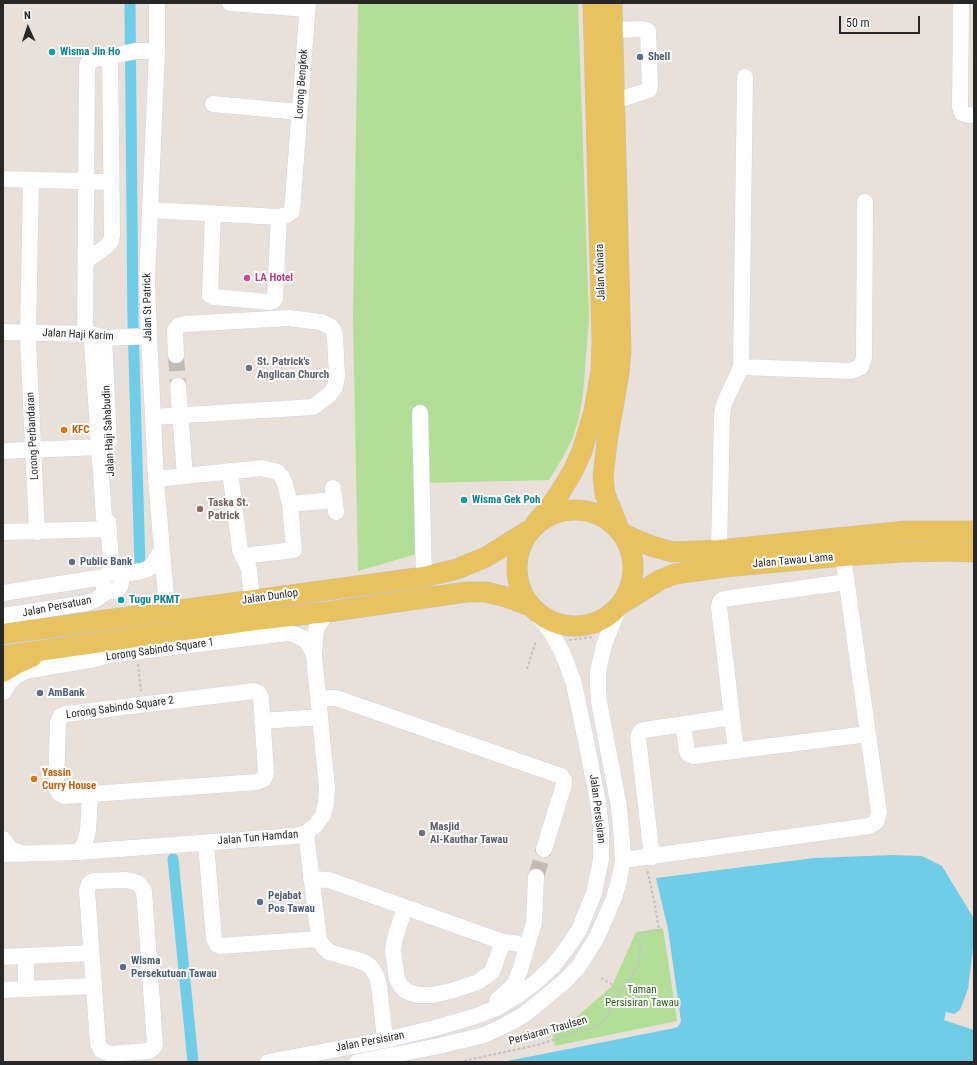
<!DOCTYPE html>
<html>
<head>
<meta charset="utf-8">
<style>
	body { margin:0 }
	#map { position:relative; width:977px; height:1065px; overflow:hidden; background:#e9e1d9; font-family:"Roboto Condensed",sans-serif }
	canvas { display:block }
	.frame { position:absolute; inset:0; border:4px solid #272727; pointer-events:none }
	.north { position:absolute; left:8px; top:8px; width:40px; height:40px; -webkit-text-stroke:3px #fff; paint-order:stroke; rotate:357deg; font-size:11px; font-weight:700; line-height:16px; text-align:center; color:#272727 }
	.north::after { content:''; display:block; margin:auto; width:14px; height:18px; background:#272727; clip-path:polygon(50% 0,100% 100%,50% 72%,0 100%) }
	.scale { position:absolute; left:839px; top:16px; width:81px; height:18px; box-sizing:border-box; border:2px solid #272727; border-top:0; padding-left:5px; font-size:12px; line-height:14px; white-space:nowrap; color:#272727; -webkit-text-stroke:3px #fff; paint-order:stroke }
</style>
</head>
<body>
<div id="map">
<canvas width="977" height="1065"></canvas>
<div class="frame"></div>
<div class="north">N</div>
<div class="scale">50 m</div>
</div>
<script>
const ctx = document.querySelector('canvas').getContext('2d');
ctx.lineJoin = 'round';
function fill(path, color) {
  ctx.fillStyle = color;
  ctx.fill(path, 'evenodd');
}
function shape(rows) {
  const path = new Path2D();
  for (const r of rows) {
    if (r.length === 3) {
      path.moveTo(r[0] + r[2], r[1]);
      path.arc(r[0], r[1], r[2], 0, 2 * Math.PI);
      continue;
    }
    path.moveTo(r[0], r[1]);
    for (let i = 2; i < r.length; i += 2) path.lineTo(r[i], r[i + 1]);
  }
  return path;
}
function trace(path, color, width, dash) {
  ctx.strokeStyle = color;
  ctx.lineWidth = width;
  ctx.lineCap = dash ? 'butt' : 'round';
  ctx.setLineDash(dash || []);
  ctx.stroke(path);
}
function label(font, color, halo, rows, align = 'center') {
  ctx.font = font + ' "Roboto Condensed",sans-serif';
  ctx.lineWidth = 4;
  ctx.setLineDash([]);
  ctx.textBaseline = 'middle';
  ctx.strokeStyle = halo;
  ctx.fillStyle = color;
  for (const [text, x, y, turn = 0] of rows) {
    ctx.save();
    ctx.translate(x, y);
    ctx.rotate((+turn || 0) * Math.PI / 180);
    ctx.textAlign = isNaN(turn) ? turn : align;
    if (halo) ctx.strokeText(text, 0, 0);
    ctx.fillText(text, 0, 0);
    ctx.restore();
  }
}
fill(shape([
	[358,3,578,3,589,318,583,394,579,418,572,440,563,457,549,480,425,483,420,553,358,571,353,317],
	[663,928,677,1021,555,1046,552,1032,564,1028,612,986,636,932]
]), '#b2de97');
fill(shape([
	[892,855,922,856,942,866,973,917,974,940,968,989,960,1010,954,1014,946,1012,944,1020,974,1030,974,1062,502,1062,675,1028,679,1026,681,1021,668,929,656,878,814,858]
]), '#70cde7');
trace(shape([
	[130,3,133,323,140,566],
	[173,859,193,1062]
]), '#70cde7', 11);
trace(shape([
	[176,355,178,386],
	[536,877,544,849]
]), '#c2bcb5', 16, [16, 8]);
const minor = shape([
	[157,3,157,51,147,280,149,336,156,479,166,597,168,611],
	[230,3,307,9],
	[961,3,960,107,962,113,968,115,974,115],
	[613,30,642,29,648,31,650,86,649,90,615,101],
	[213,104,299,112],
	[3,179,111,182],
	[150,210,279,217,287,215,292,211,308,3],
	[213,213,210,295,214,297,270,302,273,301,275,298,279,217],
	[86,261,107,246,111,241,112,235,110,57],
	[3,332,91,334,104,338,149,336],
	[28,333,31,180],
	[85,333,87,67,88,63,92,60,136,51,157,51],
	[104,338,109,441],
	[28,340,37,532],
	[92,342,104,518,108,522,112,573],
	[741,367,851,371,861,367,864,357,865,202],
	[178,386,185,476],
	[420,413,424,577],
	[153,417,313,407,329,395,335,387,337,376,335,337,334,331,331,327,321,322,289,318,185,324,180,325,175,330,176,355],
	[3,451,99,447],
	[230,471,240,550,249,569,252,600],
	[156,479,262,468,277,472,282,477,285,484,290,504,294,550,242,556],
	[333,488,336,512],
	[290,504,334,500],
	[3,532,109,529],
	[719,550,722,414,724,404,741,367,745,77],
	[112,582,9],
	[118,575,142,571,148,569,153,564,162,549],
	[3,593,104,577],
	[3,616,86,603,95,600,108,591],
	[254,691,259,693,261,698,266,772,264,779,257,782,65,796,59,793,56,788,58,722,61,716,66,714,254,691],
	[3,692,9,683,15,677,23,672,31,670,95,659,108,655,280,634,289,633,296,635,304,639,310,646,314,656],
	[318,699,335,698,342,700,561,776,564,780,564,785,544,849],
	[262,721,320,717],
	[683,724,687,751,689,755,693,756,868,734],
	[736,751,719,607,720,602,724,599,847,582],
	[306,833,319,939,323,946,329,952,364,962,371,967,376,975,379,985,385,1040],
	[3,839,8,846,13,850,24,854],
	[206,843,214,939,217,945,220,946,319,939],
	[78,852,84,845,88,831,90,794],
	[3,854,78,852,295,836,306,833,316,825,323,815,326,803,327,788,314,656,316,629,327,612],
	[652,857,638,737,640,732,644,730,732,717],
	[623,860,869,826,876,822,879,812,843,556],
	[311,879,329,880,503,942,515,943,527,947],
	[127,880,138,883,144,891,155,1044,154,1047,148,1051,110,1054,101,1050,98,1043,87,890,89,884,93,881,127,880],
	[405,907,395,938,393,950,397,979,401,986,406,991,411,993,418,995,431,995,451,991,478,982,492,972,503,942],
	[3,957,91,953],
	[26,989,26,957],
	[3,990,93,986],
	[497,1000,511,988,515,983,520,970,534,923,536,877],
	[268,1062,385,1040,435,1028,473,1017,497,1008,520,994,537,981,553,966,567,948,579,930,594,893,601,859,601,828,598,802,586,741,574,684,569,670,562,652,552,634,534,610],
	[357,1062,439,1046,484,1035,506,1025,525,1014,565,981,579,966,597,937,614,898,619,880,623,860,622,841,619,807,599,702,598,688,598,672,604,645,620,605]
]);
const major = shape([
	[612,3,621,351,619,373,607,442,603,477,605,494,619,529],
	[575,568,58],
	[535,524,549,508,559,494,573,471,582,451,594,411,601,371,602,341,593,3],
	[623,534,651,546,673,552,719,550,906,531,974,531],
	[621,604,660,580,675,574,725,567,843,556,902,552,951,551,974,552],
	[3,634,424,577,457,569,486,557,528,531],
	[3,656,255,620,327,612,466,592,486,592,506,597,530,606],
	[3,672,18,663,32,657]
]);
trace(minor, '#ced2e0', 17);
trace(major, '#c3c3c3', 21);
trace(shape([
	[569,640,593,637],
	[138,664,141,691],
	[527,669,536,641],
	[601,978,613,985,621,993],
	[459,1062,537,1045,597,1026,603,1021,637,966,640,956,640,933,659,930,654,900,647,869]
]), '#c3c3c3', 2, [3, 2]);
trace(minor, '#fff', 16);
trace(major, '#e8c25f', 20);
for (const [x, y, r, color] of [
	[52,52,4,"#0f9aa8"],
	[640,57,4,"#5c6f8a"],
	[247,278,4,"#d1479c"],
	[249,368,4,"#6b7280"],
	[64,430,4,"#e8710a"],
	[464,500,4,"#0f9aa8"],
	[200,509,4,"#8d6e63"],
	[72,562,4,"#5c6f8a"],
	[121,600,4,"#0f9aa8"],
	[40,693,4,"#5c6f8a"],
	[34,779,4,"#e8710a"],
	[422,833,4,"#6b7280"],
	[260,902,4,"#5c6f8a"],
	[123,967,4,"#5c6f8a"]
]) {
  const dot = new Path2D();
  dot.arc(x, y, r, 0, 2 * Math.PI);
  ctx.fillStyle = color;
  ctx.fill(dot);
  trace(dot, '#fff', 1.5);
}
label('bold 11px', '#0d838f', '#fff', [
	["Wisma Jin Ho",60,52],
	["Wisma Gek Poh",472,500],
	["Tugu PKMT",129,600]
], 'left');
label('bold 11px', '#4e5e75', '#fff', [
	["Shell",648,57],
	["Public Bank",80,562],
	["AmBank",48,693],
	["Pejabat",268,896],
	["Pos Tawau",268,909],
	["Wisma",131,961],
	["Persekutuan Tawau",131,974]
], 'left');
label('11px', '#272727', '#fff', [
	["Lorong Bengkok",302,84,-86],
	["Jalan Kuhara",601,272,-92],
	["Jalan St Patrick",148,307,-91],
	["Jalan Haji Karim",78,335,3],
	["Jalan Haji Sahabudin",109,431,-93],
	["Lorong Perbandaran",33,436,-93],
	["Jalan Tawau Lama",793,561,-5],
	["Jalan Dunlop",270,597,-8],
	["Jalan Persatuan",57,607,-11],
	["Lorong Sabindo Square 1",160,650,-8],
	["Lorong Sabindo Square 2",120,708,-8],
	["Jalan Persisiran",597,809,83],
	["Jalan Tun Hamdan",258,838,-5],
	["Persiaran Traulsen",548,1031,-16],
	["Jalan Persisiran",370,1042,-11]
]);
label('bold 11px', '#b23c85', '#fff', [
	["LA Hotel",255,278]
], 'left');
label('bold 11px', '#5b616d', '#fff', [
	["St. Patrick's",257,362],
	["Anglican Church",257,375],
	["Masjid",430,827],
	["Al-Kauthar Tawau",430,840]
], 'left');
label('bold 11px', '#c56008', '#fff', [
	["KFC",72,430],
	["Yassin",42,773],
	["Curry House",42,786]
], 'left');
label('bold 11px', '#785e54', '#fff', [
	["Taska St.",208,503],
	["Patrick",208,516]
], 'left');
label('11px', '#2d5f1c', '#fff', [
	["Taman",642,990],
	["Persisiran Tawau",642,1003]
]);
</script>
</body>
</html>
